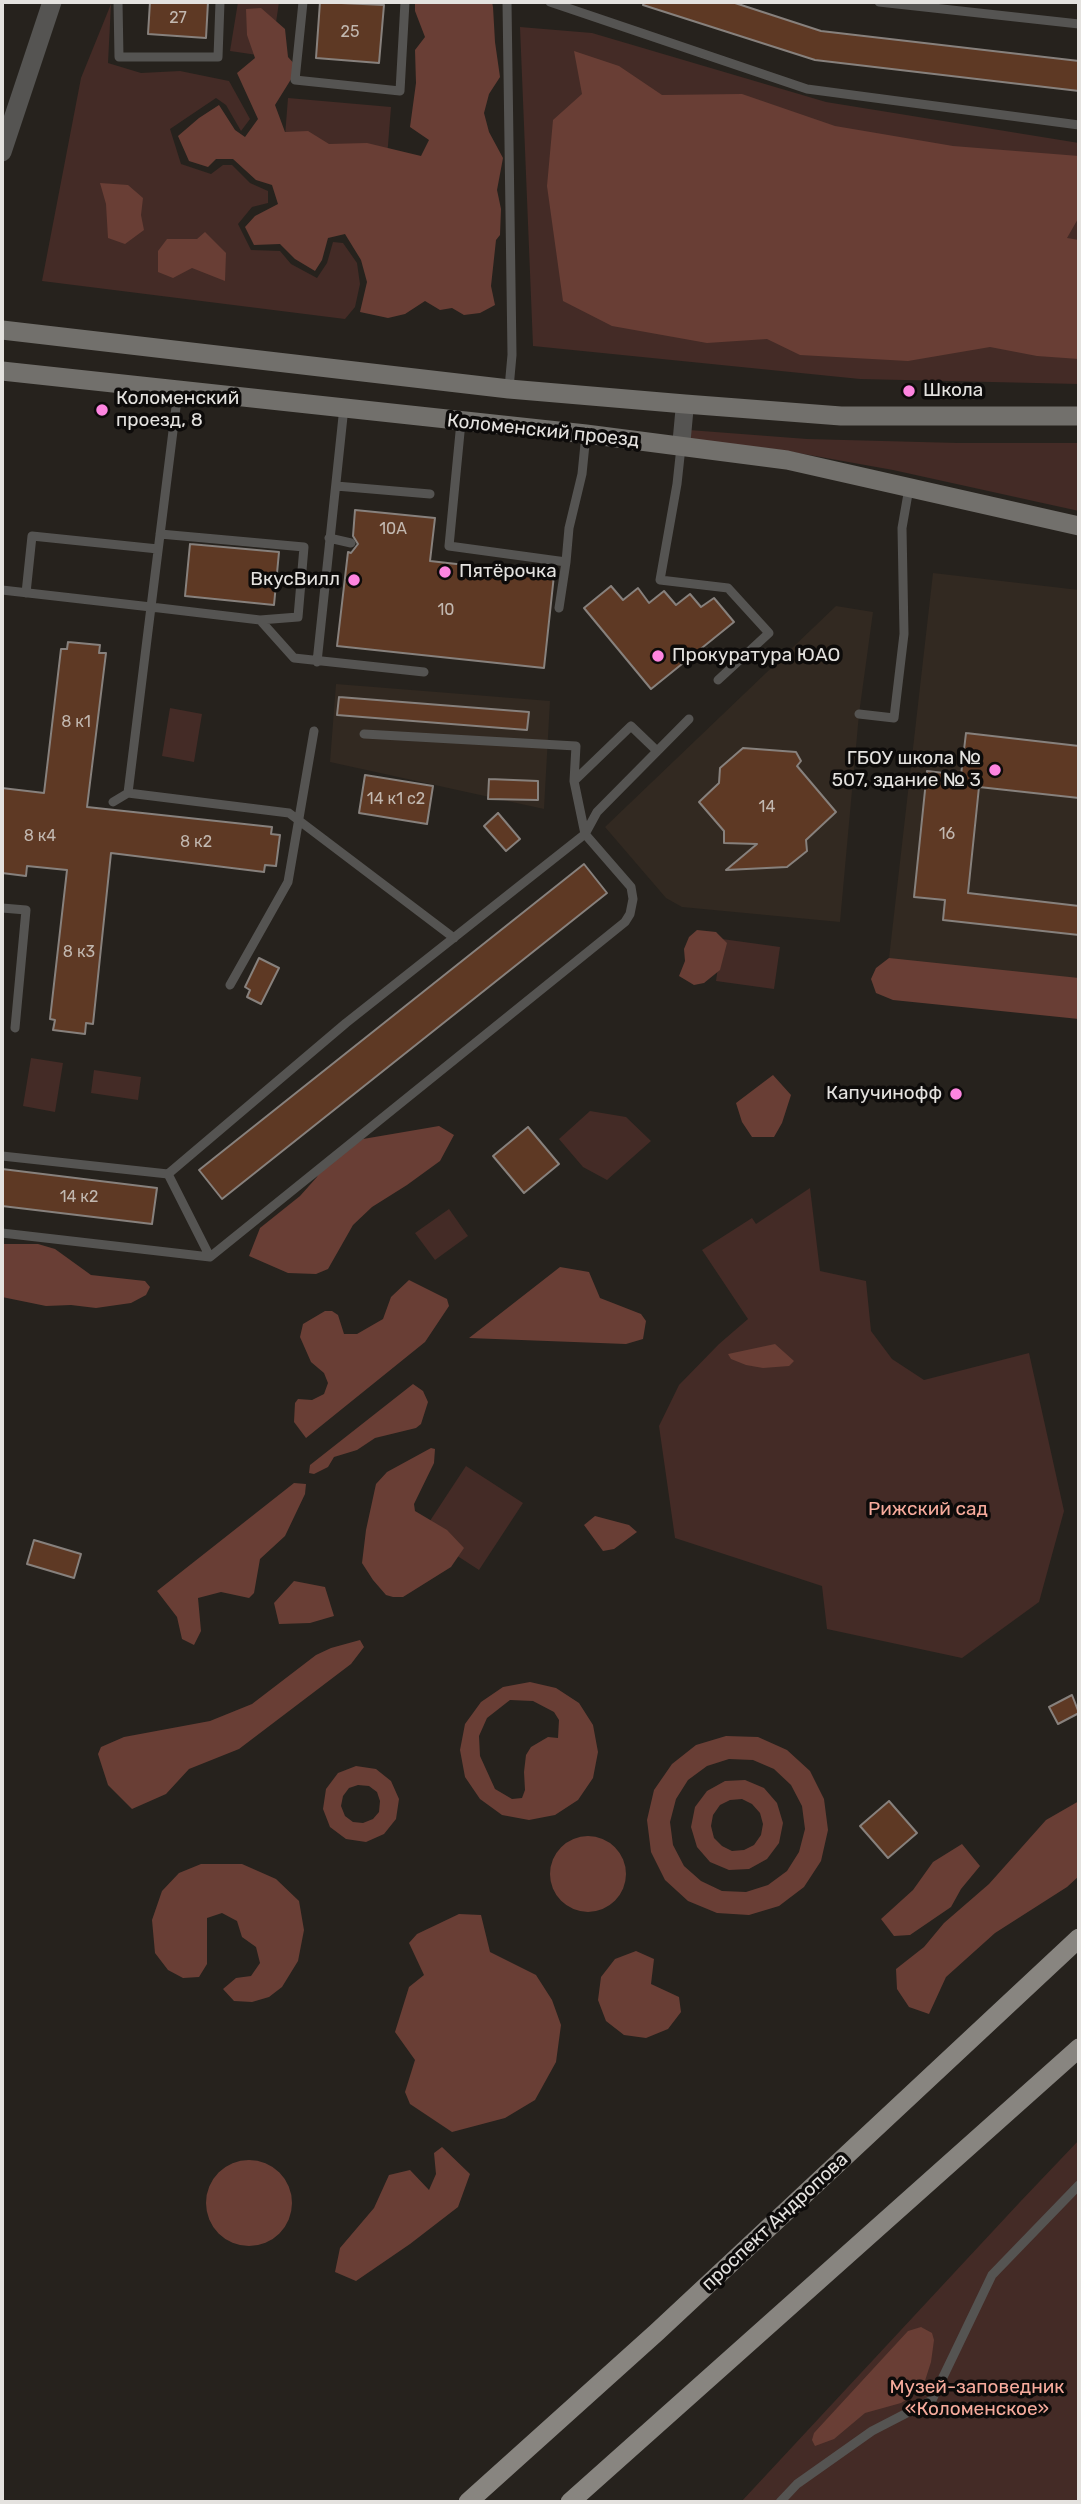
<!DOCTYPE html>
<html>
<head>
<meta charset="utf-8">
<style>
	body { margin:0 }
	#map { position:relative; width:1081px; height:2504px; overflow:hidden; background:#26221d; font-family:Rubik,sans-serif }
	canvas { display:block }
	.frame { position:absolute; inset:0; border:4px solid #e4e2df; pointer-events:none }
</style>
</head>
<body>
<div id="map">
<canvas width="1081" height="2504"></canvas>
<div class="frame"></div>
</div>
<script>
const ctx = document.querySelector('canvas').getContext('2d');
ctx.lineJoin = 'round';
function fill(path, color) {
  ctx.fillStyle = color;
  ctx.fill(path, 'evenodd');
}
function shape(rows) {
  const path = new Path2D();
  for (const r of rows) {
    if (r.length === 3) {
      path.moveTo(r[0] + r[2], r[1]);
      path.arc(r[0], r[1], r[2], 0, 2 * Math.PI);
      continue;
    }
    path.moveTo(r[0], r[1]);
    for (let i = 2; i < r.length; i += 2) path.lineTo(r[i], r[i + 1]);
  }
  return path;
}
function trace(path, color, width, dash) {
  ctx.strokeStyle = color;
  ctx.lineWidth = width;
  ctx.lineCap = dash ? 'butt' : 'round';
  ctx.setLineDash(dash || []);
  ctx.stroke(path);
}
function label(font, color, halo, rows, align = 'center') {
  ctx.font = font + ' Rubik,sans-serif';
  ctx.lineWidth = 7;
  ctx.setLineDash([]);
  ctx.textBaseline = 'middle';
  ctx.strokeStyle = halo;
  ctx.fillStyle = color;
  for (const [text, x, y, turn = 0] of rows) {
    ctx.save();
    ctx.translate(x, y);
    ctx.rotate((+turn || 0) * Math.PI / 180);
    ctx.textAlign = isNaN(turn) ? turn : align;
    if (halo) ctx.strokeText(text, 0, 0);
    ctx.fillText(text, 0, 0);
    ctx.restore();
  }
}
fill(shape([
	[933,573,1079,590,1079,989,888,967],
	[836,606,873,612,859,714,840,922,682,907,666,898,605,827],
	[336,684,550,701,544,809,330,762]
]), '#322921');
fill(shape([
	[238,2,279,2,271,57,230,51],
	[111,4,108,63,141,73,180,71,229,81,250,119,241,131,226,105,216,98,170,129,181,164,211,174,223,165,232,165,250,183,268,191,268,203,252,207,238,224,251,250,280,251,291,264,317,278,327,263,333,242,343,243,357,263,360,284,355,307,345,319,42,281,81,78],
	[520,27,592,33,826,102,1079,143,1079,384,860,379,533,346],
	[288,98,391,107,387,158,284,149],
	[689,430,807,439,958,443,1079,443,1079,511,893,470,787,451,689,439],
	[170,708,202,714,194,762,162,756],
	[722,939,780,947,774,989,716,981],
	[31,1058,63,1063,55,1112,23,1106],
	[94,1070,141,1077,138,1100,91,1093],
	[590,1111,626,1117,651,1141,607,1180,583,1167,559,1139],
	[810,1188,820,1271,866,1281,871,1331,892,1359,924,1380,1029,1353,1064,1511,1039,1602,962,1658,827,1629,822,1586,675,1538,659,1426,679,1385,719,1344,748,1319,702,1250,752,1218,756,1224],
	[449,1209,468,1236,435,1260,415,1233],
	[466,1466,523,1503,479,1570,422,1533],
	[1079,2140,1079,2502,741,2502,1020,2202]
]), '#442b26');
fill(shape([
	[415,2,492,2,493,7,495,42,500,77,489,94,484,113,489,132,503,158,497,190,501,209,500,235,496,240,491,286,495,305,480,313,464,315,452,308,440,310,425,301,405,314,388,318,360,312,367,282,361,260,345,234,328,238,322,260,315,271,295,259,280,244,254,245,245,227,255,216,278,204,272,185,256,180,233,159,216,159,208,167,189,161,178,136,199,118,219,105,235,130,245,137,258,119,237,73,255,58,247,35,246,9,261,8,285,29,288,57,298,68,275,105,285,132,308,131,329,144,367,143,421,156,429,140,410,127,416,83,415,50,425,37,415,11],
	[574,51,619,66,662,95,742,94,835,126,953,146,1079,156,1079,217,1067,238,1079,240,1079,359,1037,356,990,347,908,361,800,355,767,339,707,343,612,326,563,301,547,186,553,120,582,94],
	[100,183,128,185,143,198,141,215,144,230,125,244,108,238,106,204],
	[205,232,226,253,225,281,192,268,173,278,158,272,158,251,167,239,197,239],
	[697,930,716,932,727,943,720,970,704,983,694,985,679,976,685,961,684,949,689,937],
	[889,958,1079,978,1079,1019,893,1000,876,993,871,979,876,968],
	[773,1075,791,1095,782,1123,774,1137,752,1137,742,1122,736,1103],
	[439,1126,454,1135,440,1161,407,1185,372,1207,353,1225,328,1269,316,1274,288,1273,249,1256,260,1228,300,1196,317,1177,322,1165,363,1139],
	[2,1244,38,1244,55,1249,91,1275,145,1281,150,1287,146,1295,131,1303,96,1308,71,1305,46,1306,2,1297],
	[560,1267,589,1272,600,1298,641,1314,646,1321,643,1339,626,1344,469,1338],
	[409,1280,447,1299,449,1306,425,1342,306,1438,294,1422,295,1403,298,1399,312,1400,324,1394,328,1383,324,1373,311,1362,300,1337,303,1324,325,1311,332,1311,338,1315,344,1334,357,1334,383,1319,391,1297],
	[775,1344,794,1361,789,1366,763,1368,746,1365,731,1359,728,1354],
	[413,1384,423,1391,428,1402,421,1424,416,1428,375,1438,357,1450,334,1457,328,1467,314,1474,309,1473,310,1465],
	[431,1448,435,1449,434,1463,414,1504,415,1511,447,1530,464,1548,451,1567,403,1597,393,1597,386,1595,373,1580,362,1563,366,1530,376,1484,387,1472],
	[294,1483,306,1484,305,1494,285,1536,260,1559,254,1593,249,1598,221,1592,198,1598,201,1631,194,1645,182,1639,177,1617,157,1591],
	[595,1516,629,1525,637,1532,614,1549,603,1551,584,1525],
	[294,1581,325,1587,334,1616,310,1623,279,1624,274,1603],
	[360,1640,364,1647,351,1664,239,1749,189,1769,166,1794,132,1809,108,1785,98,1754,101,1747,124,1737,210,1721,252,1704,316,1655,331,1648],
	[530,1682,556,1688,579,1703,593,1725,598,1752,593,1778,578,1800,555,1815,529,1820,502,1815,480,1799,465,1777,460,1750,465,1724,481,1702,503,1687],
	[510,1700,533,1701,554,1712,559,1720,558,1738,548,1737,531,1747,526,1755,524,1772,525,1790,522,1798,512,1799,495,1789,480,1756,479,1736,487,1718],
	[726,1736,758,1737,787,1750,810,1771,824,1799,828,1830,821,1861,804,1887,779,1906,749,1915,717,1913,688,1901,665,1880,651,1852,647,1820,654,1790,672,1764,696,1745],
	[729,1759,753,1760,774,1769,791,1785,802,1806,805,1829,799,1852,787,1871,768,1885,746,1892,722,1891,701,1881,684,1866,673,1845,670,1822,676,1799,688,1780,707,1766],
	[356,1766,376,1769,391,1781,399,1799,396,1819,384,1834,366,1842,346,1839,330,1827,323,1809,326,1789,338,1773],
	[358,1785,369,1786,377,1792,380,1801,379,1812,373,1819,363,1823,353,1822,345,1816,341,1806,343,1796,349,1788],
	[745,1780,764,1788,777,1803,783,1823,779,1843,767,1859,749,1869,729,1870,710,1862,697,1847,691,1827,695,1807,707,1791,725,1781],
	[742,1799,752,1804,760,1813,763,1824,761,1835,754,1845,744,1850,732,1851,722,1846,714,1838,711,1826,713,1815,720,1805,730,1800],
	[1079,1801,1079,1876,1067,1887,995,1933,946,1977,929,2014,909,2007,897,1989,896,1969,924,1947,944,1923,989,1884,1046,1820],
	[588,1874,38],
	[962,1844,980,1866,961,1889,951,1907,910,1935,894,1936,881,1919,913,1890,933,1862],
	[201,1864,242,1864,276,1879,299,1901,304,1930,298,1961,282,1987,269,1997,252,2002,234,2001,223,1989,236,1978,251,1976,260,1963,256,1947,242,1937,237,1921,222,1913,207,1918,207,1964,199,1977,183,1978,168,1970,155,1953,152,1920,162,1891,179,1873],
	[459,1914,481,1915,490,1952,536,1975,552,2000,561,2025,556,2062,535,2100,505,2118,452,2132,410,2104,405,2092,415,2060,395,2032,409,1987,424,1975,409,1943,417,1934],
	[636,1951,654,1959,651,1984,679,1997,681,2012,668,2029,646,2038,624,2035,606,2021,598,2000,601,1977,615,1959],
	[442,2147,470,2174,458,2207,410,2244,356,2281,335,2272,340,2248,374,2208,389,2175,410,2170,429,2190,436,2174,434,2153],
	[249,2203,43],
	[921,2327,932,2333,934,2340,931,2362,922,2390,901,2403,865,2413,834,2439,815,2446,812,2440,814,2433,908,2331]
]), '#693e35');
const building = shape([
	[150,2,208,2,206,38,148,34,150,2],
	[320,2,384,5,379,63,316,58,320,2],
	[644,2,732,2,821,31,1079,61,1079,91,815,60,643,5,644,2],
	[355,510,435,518,430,561,554,575,544,668,337,646,348,552,351,553,358,544,353,536,355,510],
	[190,544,279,552,274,605,185,596,190,544],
	[611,586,623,600,638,588,649,603,664,591,676,605,690,594,701,607,714,598,734,622,651,689,584,608,611,586],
	[68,642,100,645,99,653,106,653,87,807,272,827,271,834,280,835,276,866,265,865,264,872,111,853,93,1024,86,1023,85,1034,53,1030,55,1020,50,1019,67,870,27,866,26,876,2,873,2,788,44,793,61,649,67,649,68,642],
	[339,697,529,712,527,730,337,715,339,697],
	[966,733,1079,746,1079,798,979,787,968,893,1079,906,1079,935,943,920,945,900,914,897,927,771,961,775,966,733],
	[743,748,796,752,801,761,797,766,836,812,806,840,807,851,787,867,726,870,757,844,724,843,724,831,699,802,719,783,720,768,743,748],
	[365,775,433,786,427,824,359,813,365,775],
	[489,779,538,781,538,800,488,799,489,779],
	[498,813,520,839,506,851,484,826,498,813],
	[584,864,607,893,222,1199,199,1170,584,864],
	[259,958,279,968,261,1004,247,997,250,990,245,987,259,958],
	[528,1127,559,1164,524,1193,493,1156,528,1127],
	[2,1169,157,1188,152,1224,2,1206,2,1169],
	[34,1540,81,1554,74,1578,27,1564,34,1540],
	[1072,1695,1079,1713,1058,1724,1049,1707,1072,1695],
	[889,1801,917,1833,888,1858,860,1826,889,1801]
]);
fill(building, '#5e3924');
trace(building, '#87817d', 2);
trace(shape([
	[118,2,119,57,218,57,220,2],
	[303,2,295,80,400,91,405,2],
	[507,2,512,355,509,388],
	[550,2,807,89,1079,125],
	[879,2,1079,24],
	[461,422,449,546,566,562,569,528,582,474,586,434],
	[681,447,677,484,660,580,728,588,769,633,718,680],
	[336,486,430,494],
	[160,534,304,547,298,617,260,620,151,607,128,793,289,813,454,938],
	[329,538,351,543],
	[2,590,151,607,178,391],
	[26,593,32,536,158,549],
	[559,608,566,562],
	[260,620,294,658,424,672],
	[317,662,344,407],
	[859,714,894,718,904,634,902,528,909,488],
	[574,781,631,726,657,751],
	[113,802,128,793],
	[2,908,26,910,15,1028],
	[230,985,288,882,314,731],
	[2,1156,168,1174,346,1023,585,834,597,812,689,719],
	[168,1174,210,1257],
	[2,1233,210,1257,625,922,630,914,633,899,631,887,585,834,574,781,576,746,364,734],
	[780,2502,797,2484,872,2431,932,2400,992,2275,1079,2185]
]), '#555452', 9);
trace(shape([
	[681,447,685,404]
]), '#555452', 18);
trace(shape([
	[2,152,52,2]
]), '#555452', 19);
trace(shape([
	[2,330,509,389,685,404,841,416,1079,416],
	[2,371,586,434,787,460,1079,526]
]), '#72706c', 19);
trace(shape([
	[468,2502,657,2332,1079,1938],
	[570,2502,1079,2048]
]), '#888580', 19);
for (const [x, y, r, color] of [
	[909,391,7,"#fe85e0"],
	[102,410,7,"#fe85e0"],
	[445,572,7,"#fe85e0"],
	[354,580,7,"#fe85e0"],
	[658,656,7,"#fe85e0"],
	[995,770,7,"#fe85e0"],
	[956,1094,7,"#fe85e0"]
]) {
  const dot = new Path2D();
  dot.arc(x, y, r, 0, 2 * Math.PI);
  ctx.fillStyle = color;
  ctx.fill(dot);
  trace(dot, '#0d0b0a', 2.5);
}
label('16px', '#c2b8b0', null, [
	["27",178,18],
	["25",350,32],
	["10А",393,529],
	["10",446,610],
	["8 к1",76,722],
	["14 к1 с2",396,799],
	["14",767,807],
	["16",947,834],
	["8 к4",40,836],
	["8 к2",196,842],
	["8 к3",79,952],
	["14 к2",79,1197]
]);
label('19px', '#e4e2df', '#0d0b0a', [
	["Школа",923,391],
	["Коломенский",116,399],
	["проезд, 8",116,421],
	["Пятёрочка",459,572],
	["ВкусВилл",340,580,"right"],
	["Прокуратура ЮАО",672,656],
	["ГБОУ школа №",981,759,"right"],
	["507, здание № 3",981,781,"right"],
	["Капучинофф",942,1094,"right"]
], 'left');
label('19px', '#e4e2df', '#0d0b0a', [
	["Коломенский проезд",543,431,6],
	["проспект Андропова",775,2222,-43]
]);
label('19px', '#f7ab9c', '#0d0b0a', [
	["Рижский сад",928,1510],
	["Музей-заповедник",977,2388],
	["«Коломенское»",977,2410]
]);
</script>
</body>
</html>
